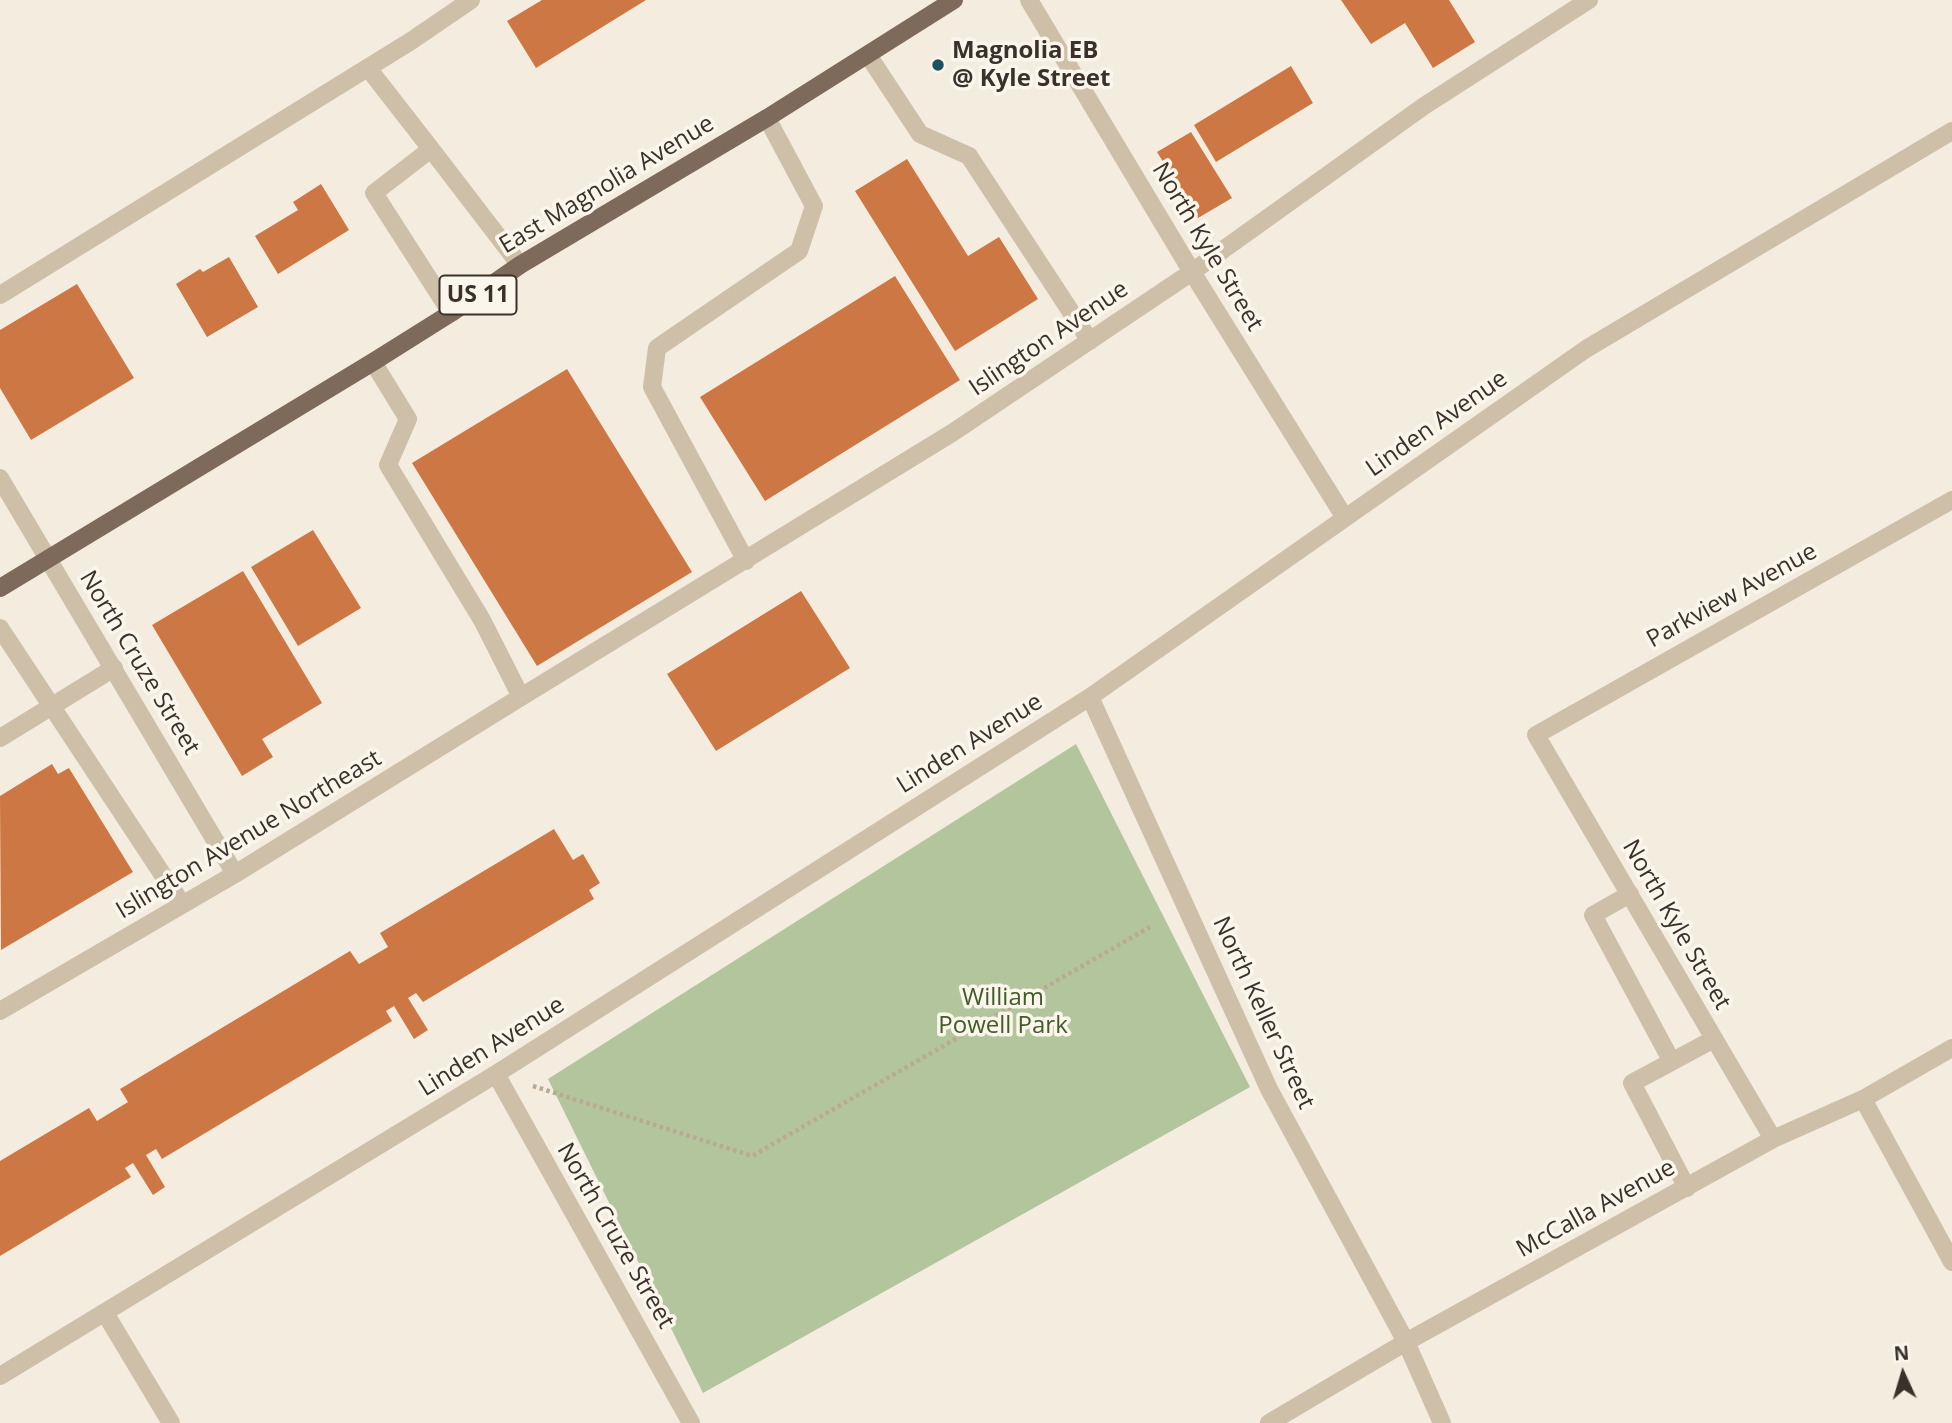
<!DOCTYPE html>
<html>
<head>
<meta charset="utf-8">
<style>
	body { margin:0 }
	#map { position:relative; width:1952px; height:1423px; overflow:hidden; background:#f4eddf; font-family:"Open Sans",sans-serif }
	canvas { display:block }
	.north { position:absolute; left:1868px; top:1339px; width:70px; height:70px; -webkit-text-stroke:5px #fbf6ec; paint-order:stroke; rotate:356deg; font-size:19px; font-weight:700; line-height:28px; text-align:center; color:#3b312a }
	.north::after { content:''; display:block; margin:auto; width:24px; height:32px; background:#3b312a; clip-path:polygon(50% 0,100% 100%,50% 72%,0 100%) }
</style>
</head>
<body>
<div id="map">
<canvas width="1952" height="1423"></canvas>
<div class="north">N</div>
</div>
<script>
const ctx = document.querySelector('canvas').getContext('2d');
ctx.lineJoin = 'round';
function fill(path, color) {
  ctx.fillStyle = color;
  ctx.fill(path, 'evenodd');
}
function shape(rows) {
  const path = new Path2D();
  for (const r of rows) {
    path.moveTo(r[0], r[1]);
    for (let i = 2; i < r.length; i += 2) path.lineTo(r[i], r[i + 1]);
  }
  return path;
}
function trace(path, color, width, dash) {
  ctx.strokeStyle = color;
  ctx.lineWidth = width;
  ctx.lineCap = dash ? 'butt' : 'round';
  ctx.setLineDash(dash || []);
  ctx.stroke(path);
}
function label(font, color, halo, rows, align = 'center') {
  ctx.font = font + ' "Open Sans",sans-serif';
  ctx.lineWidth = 7;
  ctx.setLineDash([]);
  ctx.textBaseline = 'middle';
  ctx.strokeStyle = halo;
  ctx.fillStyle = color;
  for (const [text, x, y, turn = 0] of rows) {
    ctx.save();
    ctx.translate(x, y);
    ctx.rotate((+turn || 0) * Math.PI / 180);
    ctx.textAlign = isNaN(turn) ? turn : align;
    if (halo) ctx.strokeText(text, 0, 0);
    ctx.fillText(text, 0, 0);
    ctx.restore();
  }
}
fill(shape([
	[1076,744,1250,1087,703,1393,548,1079]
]), '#b2c59d');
fill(shape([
	[542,0,646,0,536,68,507,21],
	[1341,0,1449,0,1475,42,1433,68,1405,23,1371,44],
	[1291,66,1313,103,1216,162,1194,125],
	[1191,132,1232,198,1198,218,1157,152],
	[907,159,968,256,999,237,1038,299,955,351,855,191],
	[321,184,349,230,278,274,255,236,298,210,293,202],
	[229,257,258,307,207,337,176,284,200,269,203,272],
	[895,276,960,380,765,501,700,397],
	[77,284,134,378,31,440,0,388,0,330],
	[567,369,692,572,537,666,412,463],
	[313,530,361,608,298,646,251,567],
	[243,571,322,703,262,739,273,757,242,776,152,625],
	[801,591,850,668,716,751,667,674],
	[52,764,58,774,69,768,133,872,1,950,0,796],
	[554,829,573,860,583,854,600,883,589,890,594,899,423,1002,416,993,408,998,428,1030,414,1039,394,1006,386,1011,392,1021,162,1159,156,1149,146,1155,165,1187,153,1195,133,1163,125,1168,131,1177,0,1256,0,1161,89,1108,97,1121,128,1102,120,1089,350,951,359,964,388,947,380,933]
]), '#cd7744');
trace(shape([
	[533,1086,752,1156,1150,927]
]), '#baa993', 4.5, [3.5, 3.5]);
trace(shape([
	[868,55,920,134,969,156,1090,341],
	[368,68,431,149],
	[451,313,374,193,431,149,520,265],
	[373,362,408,419,388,465,482,620,521,697,952,433,1192,272,1424,106,1589,0],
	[746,561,652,387,657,348,799,251,814,206,767,118],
	[0,628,182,904],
	[0,738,114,668],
	[1630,894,1593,915,1671,1060],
	[1687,1188,1632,1083,1714,1039]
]), '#cebfa9', 18);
trace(shape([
	[1029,0,1192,272,1345,518],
	[0,295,411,41,471,0],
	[0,478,235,874],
	[1090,697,1269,1089,1406,1342,1442,1423],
	[0,1011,235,874,521,697],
	[496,1074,691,1423],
	[1863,1099,1952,1262],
	[1773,1139,1536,735,1952,500],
	[105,1313,171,1423],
	[0,1376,496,1074,1090,697,1586,349,1952,131],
	[1269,1423,1406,1342,1773,1139,1863,1099,1952,1048]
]), '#cebfa9', 18);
trace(shape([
	[0,588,373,362,451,313,520,265,767,118,954,0]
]), '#7d6a5a', 18);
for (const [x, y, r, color] of [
	[938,65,7,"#1c525f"]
]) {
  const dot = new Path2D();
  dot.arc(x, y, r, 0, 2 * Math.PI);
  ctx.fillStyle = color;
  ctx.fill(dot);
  trace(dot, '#fbf6ec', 2.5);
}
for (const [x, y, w] of [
	[478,295,77]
]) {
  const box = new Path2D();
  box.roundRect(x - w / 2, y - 19.5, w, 39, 5);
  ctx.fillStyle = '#fbf6ec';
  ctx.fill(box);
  trace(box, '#3b312a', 2);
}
label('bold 23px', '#3b312a', null, [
	["US 11",478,295]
]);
label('bold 24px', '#3b312a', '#fbf6ec', [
	["Magnolia EB",952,51],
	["@ Kyle Street",952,79]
], 'left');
label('24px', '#3b312a', '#fbf6ec', [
	["East Magnolia Avenue",607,185,-31],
	["North Kyle Street",1207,247,59],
	["Islington Avenue",1049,339,-34],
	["Linden Avenue",1437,424,-35],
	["Parkview Avenue",1732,596,-29],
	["North Cruze Street",139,663,59],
	["Linden Avenue",970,744,-32],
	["Islington Avenue Northeast",249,835,-31],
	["North Kyle Street",1676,925,60],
	["North Keller Street",1263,1013,65],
	["Linden Avenue",492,1047,-32],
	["McCalla Avenue",1596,1209,-29],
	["North Cruze Street",615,1236,60]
]);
label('24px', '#435b2b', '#fbf6ec', [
	["William",1003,998],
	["Powell Park",1003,1026]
]);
</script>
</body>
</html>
